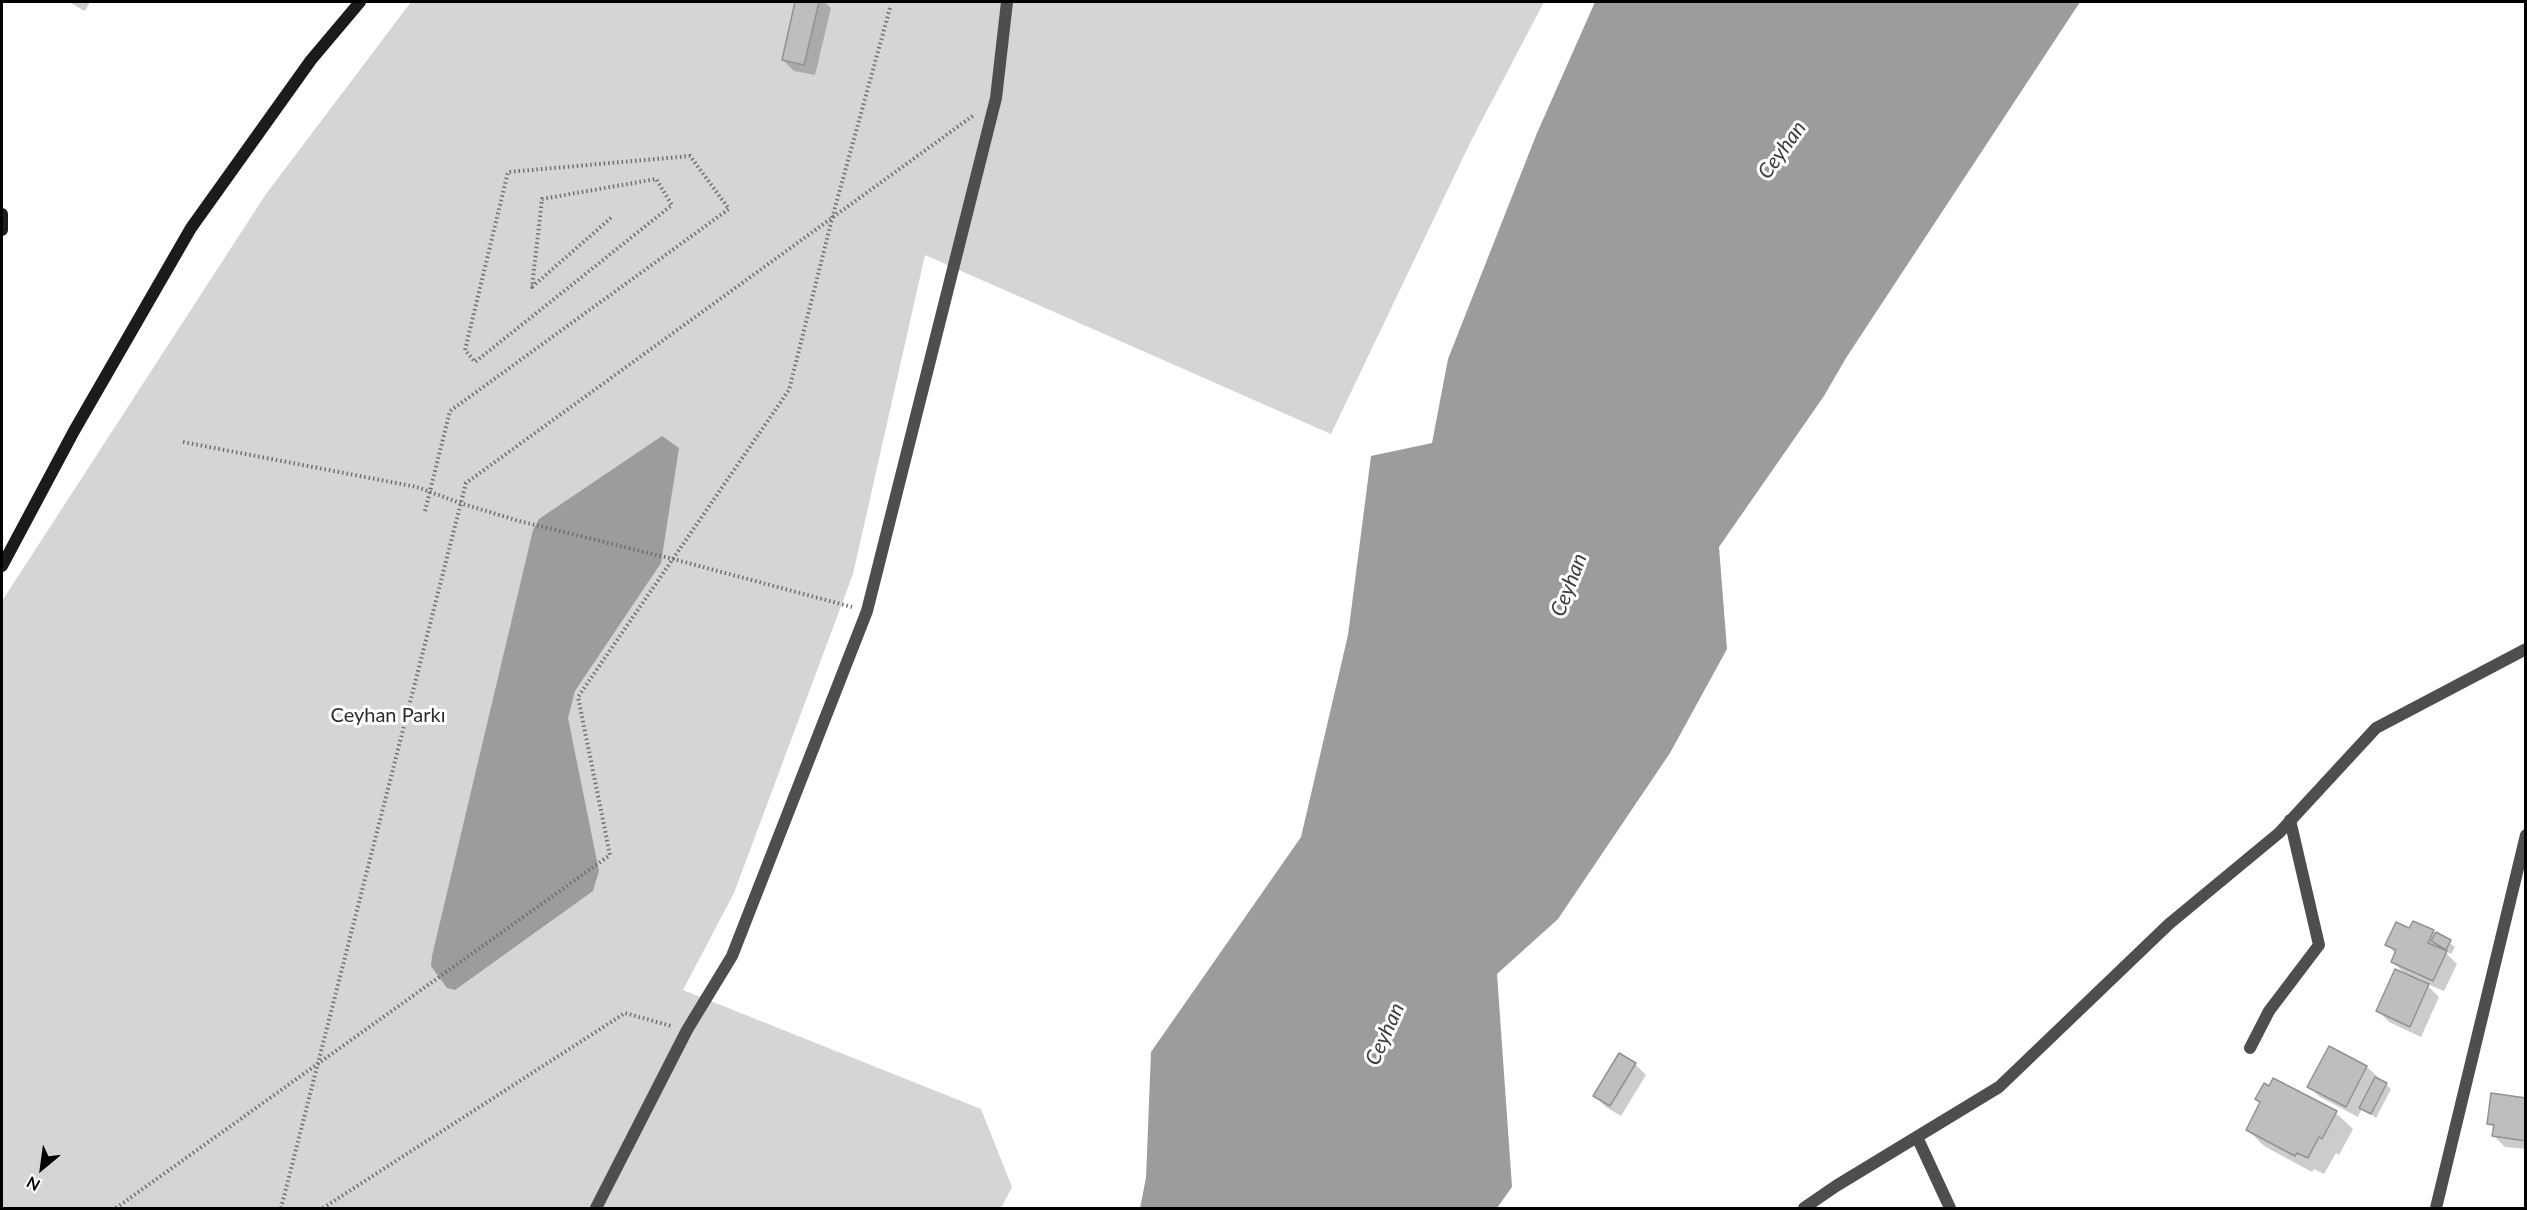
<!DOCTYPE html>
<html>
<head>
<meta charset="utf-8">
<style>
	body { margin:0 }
	#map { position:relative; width:2527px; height:1210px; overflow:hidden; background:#fff; font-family:Lato,sans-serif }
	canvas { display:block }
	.frame { position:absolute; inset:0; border:3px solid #000; pointer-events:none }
	.north { position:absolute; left:12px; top:1138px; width:60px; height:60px; -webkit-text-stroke:4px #fff; paint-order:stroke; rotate:209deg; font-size:16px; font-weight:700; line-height:24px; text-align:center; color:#000 }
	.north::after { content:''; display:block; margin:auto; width:21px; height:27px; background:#000; clip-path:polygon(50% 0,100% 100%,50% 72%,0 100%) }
</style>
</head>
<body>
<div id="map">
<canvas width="2527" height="1210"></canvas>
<div class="frame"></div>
<div class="north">N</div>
</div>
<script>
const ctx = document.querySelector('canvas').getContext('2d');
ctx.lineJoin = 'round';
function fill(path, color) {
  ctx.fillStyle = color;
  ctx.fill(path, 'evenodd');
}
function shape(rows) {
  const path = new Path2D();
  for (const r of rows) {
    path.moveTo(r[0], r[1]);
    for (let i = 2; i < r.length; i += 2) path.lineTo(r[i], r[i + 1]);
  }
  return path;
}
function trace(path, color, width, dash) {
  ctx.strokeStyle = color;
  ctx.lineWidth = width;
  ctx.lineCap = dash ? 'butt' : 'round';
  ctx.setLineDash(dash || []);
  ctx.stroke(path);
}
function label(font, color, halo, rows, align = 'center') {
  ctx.font = font + ' Lato,sans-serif';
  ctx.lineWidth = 6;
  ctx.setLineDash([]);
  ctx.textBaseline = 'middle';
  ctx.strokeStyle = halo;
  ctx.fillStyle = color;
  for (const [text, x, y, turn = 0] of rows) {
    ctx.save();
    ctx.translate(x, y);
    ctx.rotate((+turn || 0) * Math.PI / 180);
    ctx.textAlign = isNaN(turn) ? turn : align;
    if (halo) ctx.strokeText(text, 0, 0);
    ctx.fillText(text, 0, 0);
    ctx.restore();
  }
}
fill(shape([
	[411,2,1544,2,1471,141,1331,434,925,255,853,574,734,893,683,990,981,1109,1012,1187,1001,1208,2,1208,2,601,266,194]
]), '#d5d5d5');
fill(shape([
	[1595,2,2080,2,1846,358,1824,396,1719,547,1727,649,1670,753,1558,919,1497,974,1512,1187,1497,1208,1140,1208,1146,1178,1151,1052,1301,837,1348,635,1371,456,1432,443,1448,359,1537,133],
	[662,436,679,448,661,563,575,691,568,718,599,871,593,891,455,990,447,988,431,966,432,956,533,530,539,519]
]), '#9c9c9c');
fill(shape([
	[69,2,90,2,85,11],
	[797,2,825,2,831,8,815,75,794,71,783,60],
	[2410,930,2433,931,2455,947,2451,954,2443,950,2457,964,2444,991,2425,983,2439,997,2421,1037,2389,1022,2378,1011,2406,975,2393,962,2396,954,2387,944],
	[2329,1048,2367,1067,2391,1089,2376,1118,2362,1108,2358,1117,2320,1097,2309,1087],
	[1635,1064,1646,1075,1621,1116,1606,1107,1595,1096],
	[2257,1099,2336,1113,2353,1129,2339,1155,2336,1153,2324,1174,2314,1169,2312,1172,2264,1146,2248,1130,2261,1104],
	[2526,1099,2526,1149,2505,1147,2494,1136,2495,1129,2489,1123]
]), '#0003');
const building = shape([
	[795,2,819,2,804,65,782,60,795,2],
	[2413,921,2434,930,2428,943,2447,951,2433,981,2391,962,2396,950,2385,945,2396,922,2409,928,2413,921],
	[2436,932,2451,940,2446,950,2431,941,2436,932],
	[2395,969,2429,984,2410,1027,2376,1011,2395,969],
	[2329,1046,2367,1066,2346,1107,2307,1087,2329,1046],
	[1619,1053,1636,1063,1610,1106,1593,1096,1619,1053],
	[2375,1077,2387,1083,2371,1114,2359,1108,2375,1077],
	[2273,1078,2337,1111,2322,1139,2319,1137,2308,1158,2297,1153,2295,1156,2246,1130,2260,1102,2255,1099,2264,1083,2269,1086,2273,1078],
	[2491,1093,2526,1098,2526,1141,2492,1136,2494,1125,2487,1124,2491,1093]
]);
fill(building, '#bebebe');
trace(building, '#929292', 1.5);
trace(shape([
	[183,442,417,487,460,503,519,521,673,559,852,607],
	[425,511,450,411,729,209,690,156,508,172,465,350,475,362,672,205,656,179,542,199,532,287,612,217],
	[116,1208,610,855,578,697,789,390,833,215,890,8],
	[281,1208,466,483,974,115],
	[323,1208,625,1013,671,1026]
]), '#707070', 4, [1.5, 3]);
trace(shape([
	[2250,1048,2269,1011,2319,945,2290,820],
	[1917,1137,1950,1208],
	[596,1208,687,1030,732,956,867,611,996,98,1007,2],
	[1804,1208,1836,1186,1999,1087,2169,924,2279,833,2376,728,2526,649],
	[2436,1208,2526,835]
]), '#4e4e4e', 12);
trace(shape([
	[2,214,2,230],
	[2,566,74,431,191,228,311,60,360,2]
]), '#1b1b1b', 12);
label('20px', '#2c2c2c', '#fff', [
	["Ceyhan Parkı",388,716]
]);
label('italic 21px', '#3d3d3d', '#fff', [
	["Ceyhan",1782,150,-54],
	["Ceyhan",1569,585,-69],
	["Ceyhan",1385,1034,-66]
]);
</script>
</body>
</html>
